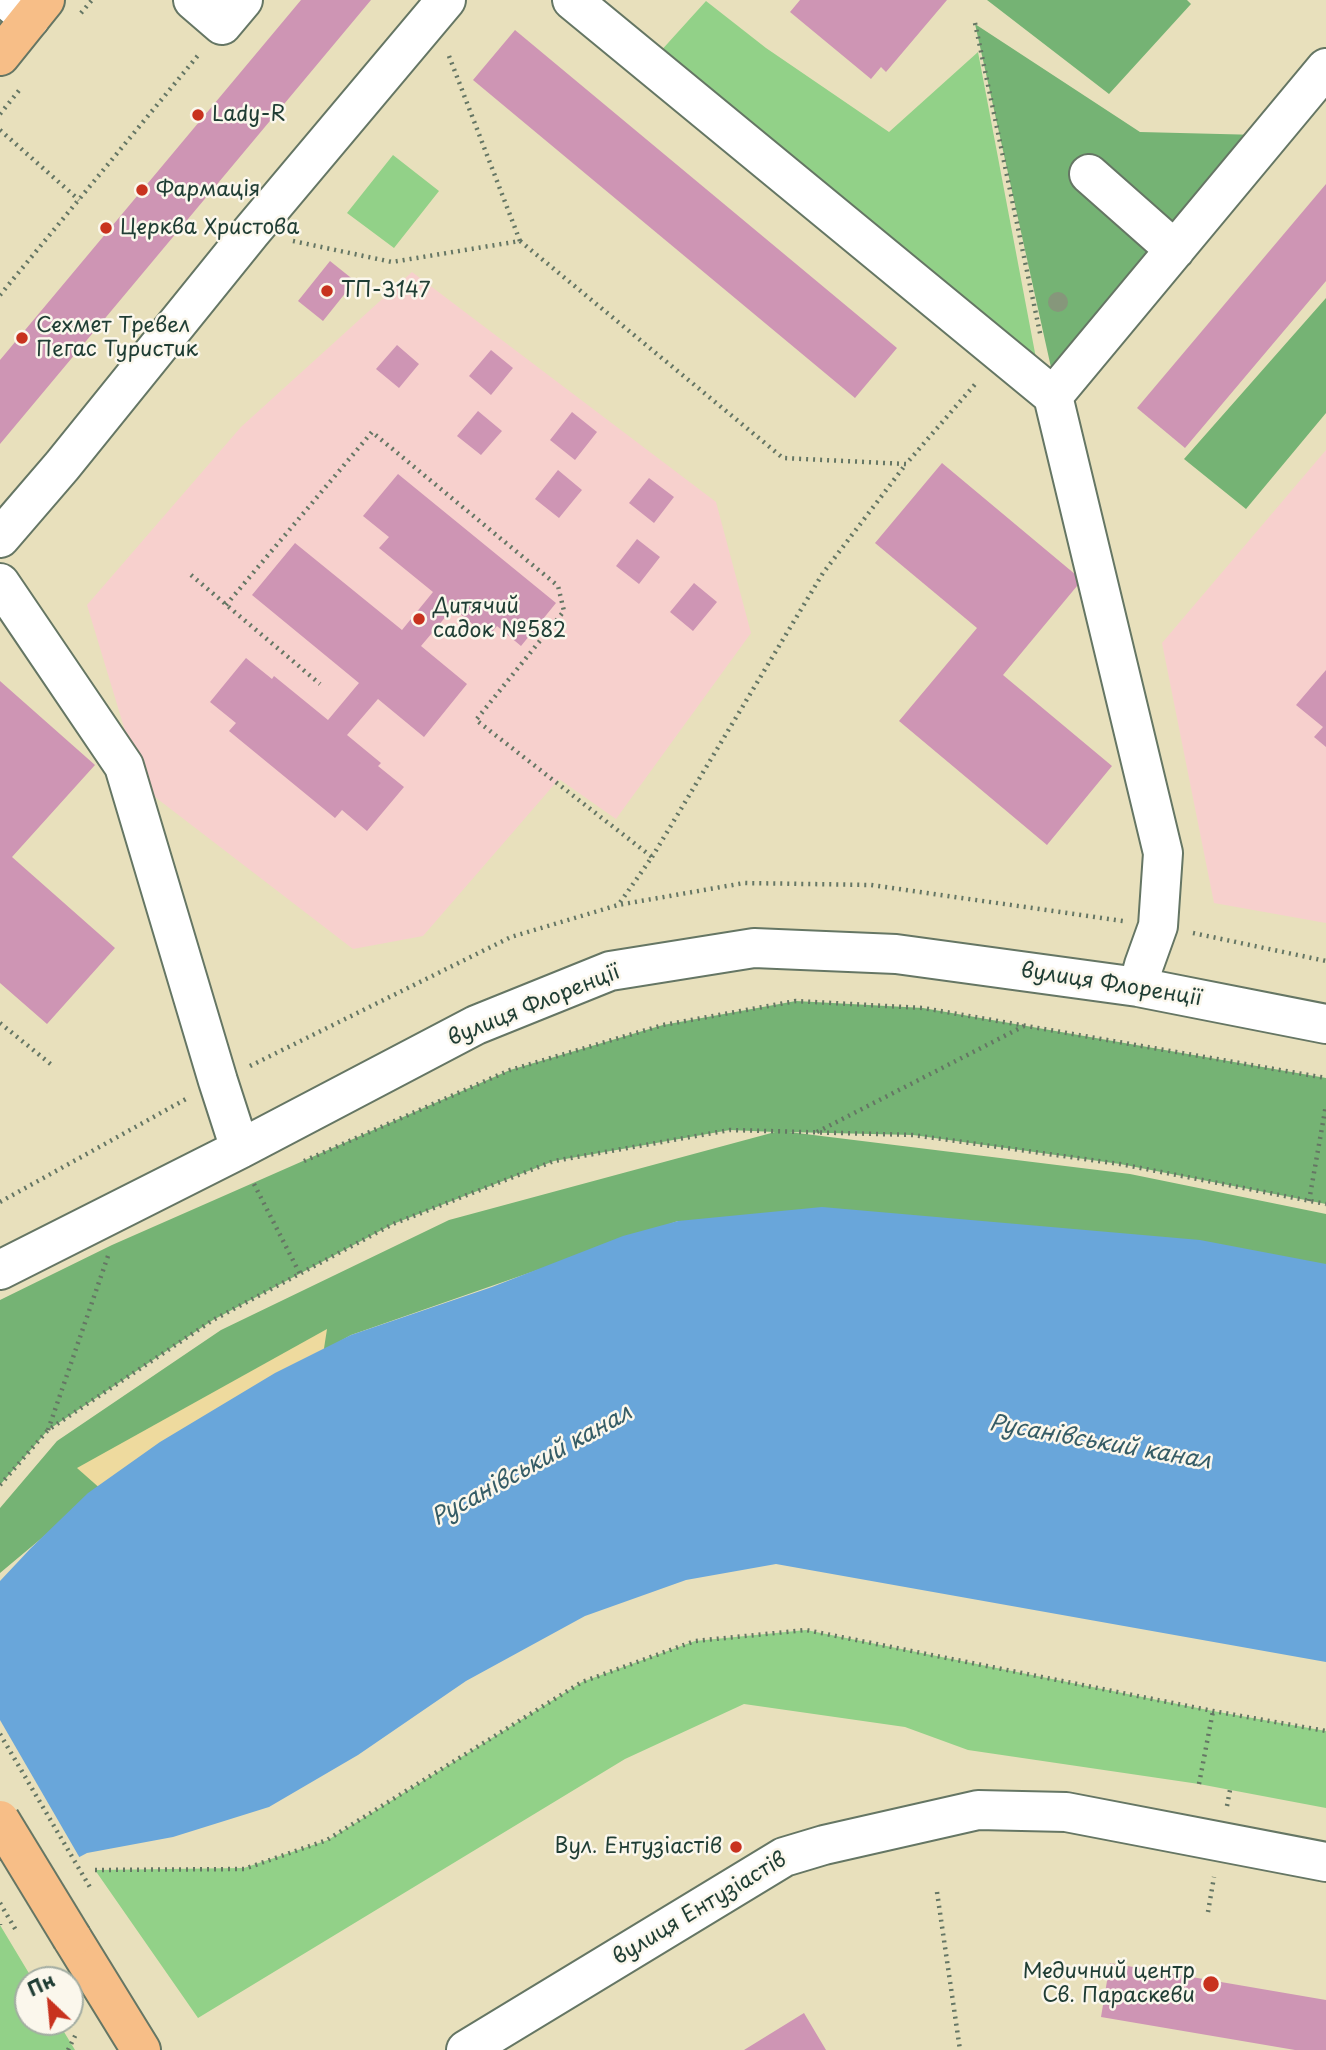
<!DOCTYPE html>
<html>
<head>
<meta charset="utf-8">
<style>
	body { margin:0 }
	#map { position:relative; width:1326px; height:2050px; overflow:hidden; background:#e8e0bc; font-family:"Playpen Sans",sans-serif }
	canvas { display:block }
	.north { position:absolute; left:14px; top:1966px; width:70px; height:70px; box-sizing:border-box; background:#fbf7ec; border:2px solid #a3ada2; border-radius:50%; rotate:334deg; font-size:19px; font-weight:700; line-height:28px; text-align:center; color:#1f3d34 }
	.north::after { content:''; display:block; margin:auto; width:24px; height:32px; background:#c8321e; clip-path:polygon(50% 0,100% 100%,50% 72%,0 100%) }
</style>
</head>
<body>
<div id="map">
<canvas width="1326" height="2050"></canvas>
<div class="north">Пн</div>
</div>
<script>
const ctx = document.querySelector('canvas').getContext('2d');
ctx.lineJoin = 'round';
function fill(path, color) {
  ctx.fillStyle = color;
  ctx.fill(path, 'evenodd');
}
function shape(rows) {
  const path = new Path2D();
  for (const r of rows) {
    path.moveTo(r[0], r[1]);
    for (let i = 2; i < r.length; i += 2) path.lineTo(r[i], r[i + 1]);
  }
  return path;
}
function trace(path, color, width, dash) {
  ctx.strokeStyle = color;
  ctx.lineWidth = width;
  ctx.lineCap = dash ? 'butt' : 'round';
  ctx.setLineDash(dash || []);
  ctx.stroke(path);
}
function label(font, color, halo, rows, align = 'center') {
  ctx.font = font + ' "Playpen Sans",sans-serif';
  ctx.lineWidth = 5;
  ctx.setLineDash([]);
  ctx.textBaseline = 'middle';
  ctx.strokeStyle = halo;
  ctx.fillStyle = color;
  for (const [text, x, y, turn = 0] of rows) {
    ctx.save();
    ctx.translate(x, y);
    ctx.rotate((+turn || 0) * Math.PI / 180);
    ctx.textAlign = isNaN(turn) ? turn : align;
    if (halo) ctx.strokeText(text, 0, 0);
    ctx.fillText(text, 0, 0);
    ctx.restore();
  }
}
fill(shape([
	[412,272,716,502,751,633,616,819,559,779,423,936,353,949,142,787,87,605,241,427],
	[1326,450,1326,923,1214,903,1162,643]
]), '#f7d0cd');
fill(shape([
	[706,1,766,48,889,132,978,52,1039,374,649,64],
	[393,155,439,191,394,248,347,213],
	[806,1630,1213,1711,1326,1731,1326,1808,1199,1784,968,1750,905,1727,744,1704,625,1759,198,2018,95,1870,244,1868,328,1840,582,1682,695,1641],
	[0,1925,33,1980,28,1980,28,2022,58,2022,75,2050,0,2050]
]), '#92d188');
fill(shape([
	[987,0,1187,0,1191,4,1109,94],
	[975,24,1140,132,1260,135,1054,381],
	[1326,298,1326,413,1246,509,1184,459],
	[796,1001,923,1008,1326,1078,1326,1204,1120,1164,913,1135,789,1132,1130,1174,1326,1214,1326,1273,678,1221,351,1335,141,1455,0,1573,0,1508,57,1441,221,1330,449,1220,775,1132,730,1130,554,1161,393,1224,213,1320,48,1430,0,1485,0,1300,112,1245,510,1070,663,1025]
]), '#75b374');
fill(shape([
	[327,1329,313,1419,137,1521,77,1468]
]), '#eeda9e');
fill(shape([
	[822,1207,1200,1240,1326,1264,1326,1662,776,1564,686,1580,585,1616,466,1681,358,1755,269,1807,173,1837,87,1853,0,1899,0,1581,31,1548,88,1493,160,1442,275,1373,351,1335,492,1287,623,1236,678,1221]
]), '#69a6da');
fill(shape([
	[0,1720,81,1860,0,1902]
]), '#e8e0bc');
fill(shape([
	[301,0,371,0,0,444,0,360],
	[800,0,947,0,886,72,881,67,871,79,790,12],
	[515,30,897,348,855,398,473,80],
	[1326,184,1326,281,1185,448,1137,408],
	[330,261,355,281,323,321,298,301],
	[397,345,419,364,399,388,376,369],
	[491,350,513,368,491,395,469,376],
	[478,411,502,431,481,455,457,436],
	[572,412,597,432,575,460,550,440],
	[942,463,1082,580,1003,675,1112,766,1047,845,899,721,977,628,875,543],
	[558,470,582,490,559,518,535,499],
	[398,474,556,603,521,646,497,626,488,637,453,608,421,646,467,684,424,737,378,699,347,735,381,763,378,766,404,787,367,831,342,810,335,818,229,731,236,723,210,702,246,658,272,679,274,676,328,720,359,683,252,595,295,543,402,630,433,592,379,548,389,537,363,516],
	[649,478,674,497,654,523,629,503],
	[637,539,660,557,639,584,616,566],
	[694,583,717,602,693,631,670,612],
	[1326,670,1326,747,1314,737,1323,727,1296,705],
	[0,681,95,765,12,857,115,948,47,1024,0,983],
	[1110,1963,1326,2000,1326,2050,1295,2050,1101,2017],
	[804,2013,826,2050,744,2050]
]), '#ce95b4');
const minor = shape([
	[7,0,30,19],
	[193,0,222,25,243,0],
	[572,0,1053,396],
	[1089,174,1175,250],
	[0,538,62,466,251,232,446,0],
	[0,583,124,766,218,1081,240,1149],
	[1138,987,1144,965,1158,926,1163,853,1053,396,1326,68],
	[0,1270,240,1149,476,1025,610,971,754,948,896,954,1138,987,1326,1024],
	[466,2050,784,1857,824,1845,978,1810,1066,1812,1326,1862]
]);
const major = shape([
	[0,56,45,0],
	[72,1938,141,2050]
]);
trace(minor, '#657664', 42);
trace(major, '#657664', 42);
trace(shape([
	[81,13,92,0],
	[975,23,1041,338],
	[449,56,520,241],
	[0,114,21,88],
	[0,130,79,200],
	[293,241,392,262,520,241,783,458,906,464,977,382],
	[0,295,200,53],
	[191,575,320,684],
	[226,605,372,432,558,586,564,611,476,720,652,857,619,904],
	[652,857,823,573,906,464],
	[1193,933,1326,961],
	[0,1023,53,1066],
	[250,1066,511,937,618,905,744,883,871,885,1123,921],
	[817,1132,1024,1026],
	[304,1161,510,1070,663,1025,796,1001,923,1008,1326,1078],
	[254,1184,300,1274],
	[1309,1201,1326,1105],
	[0,1202,186,1099],
	[48,1430,108,1256],
	[0,1485,48,1430,213,1320,393,1224,554,1161,730,1130,913,1135,1120,1164,1326,1204],
	[1199,1784,1213,1711],
	[1227,1806,1230,1790],
	[95,1870,244,1869,327,1840,582,1682,695,1641,806,1630,1213,1711,1326,1731],
	[937,1892,960,2050],
	[1208,1912,1214,1877],
	[0,1925,0,1924],
	[68,2050,77,2032]
]), '#657664', 4.5, [2, 5]);
trace(minor, '#fff', 38);
trace(major, '#f7be87', 38);
const majorBridge = shape([
	[0,1820,72,1938]
]);
trace(majorBridge, '#657664', 42, []);
trace(shape([
	[0,1734,91,1889],
	[0,1903,17,1932]
]), '#657664', 4.5, [2, 5]);
trace(majorBridge, '#f7be87', 38);
ctx.fillStyle = '#86977b';
for (const [x, y] of [
	[1058,302]
]) {
  ctx.beginPath();
  ctx.arc(x, y, 10, 0, 2 * Math.PI);
  ctx.fill();
}
for (const [x, y, r, color] of [
	[198,115,7,"#c8321e"],
	[142,190,7,"#c8321e"],
	[106,228,7,"#c8321e"],
	[327,291,7,"#c8321e"],
	[22,338,7,"#c8321e"],
	[419,619,7,"#c8321e"],
	[736,1847,7,"#c8321e"],
	[1211,1984,9,"#c8321e"]
]) {
  const dot = new Path2D();
  dot.arc(x, y, r, 0, 2 * Math.PI);
  ctx.fillStyle = color;
  ctx.fill(dot);
  trace(dot, '#fbf7ec', 2.5);
}
label('21px', '#1f3d34', '#fbf7ec', [
	["Lady-R",212,115],
	["Фармація",156,190],
	["Церква Христова",120,228],
	["ТП-3147",341,291],
	["Сехмет Тревел",36,326],
	["Пегас Туристик",36,350],
	["Дитячий",433,607],
	["садок №582",433,631],
	["Вул. Ентузіастів",722,1847,"right"],
	["Медичний центр",1195,1972,"right"],
	["Св. Параскеви",1195,1996,"right"]
], 'left');
label('21px', '#1f3d34', '#fbf7ec', [
	["вулиця Флоренції",1111,985,9],
	["вулиця Флоренції",534,1006,-22],
	["вулиця Ентузіастів",700,1909,-31]
]);
label('italic 23px', '#355c66', '#fbf7ec', [
	["Русанівський канал",1100,1443,10],
	["Русанівський канал",532,1466,-29]
]);
</script>
</body>
</html>
